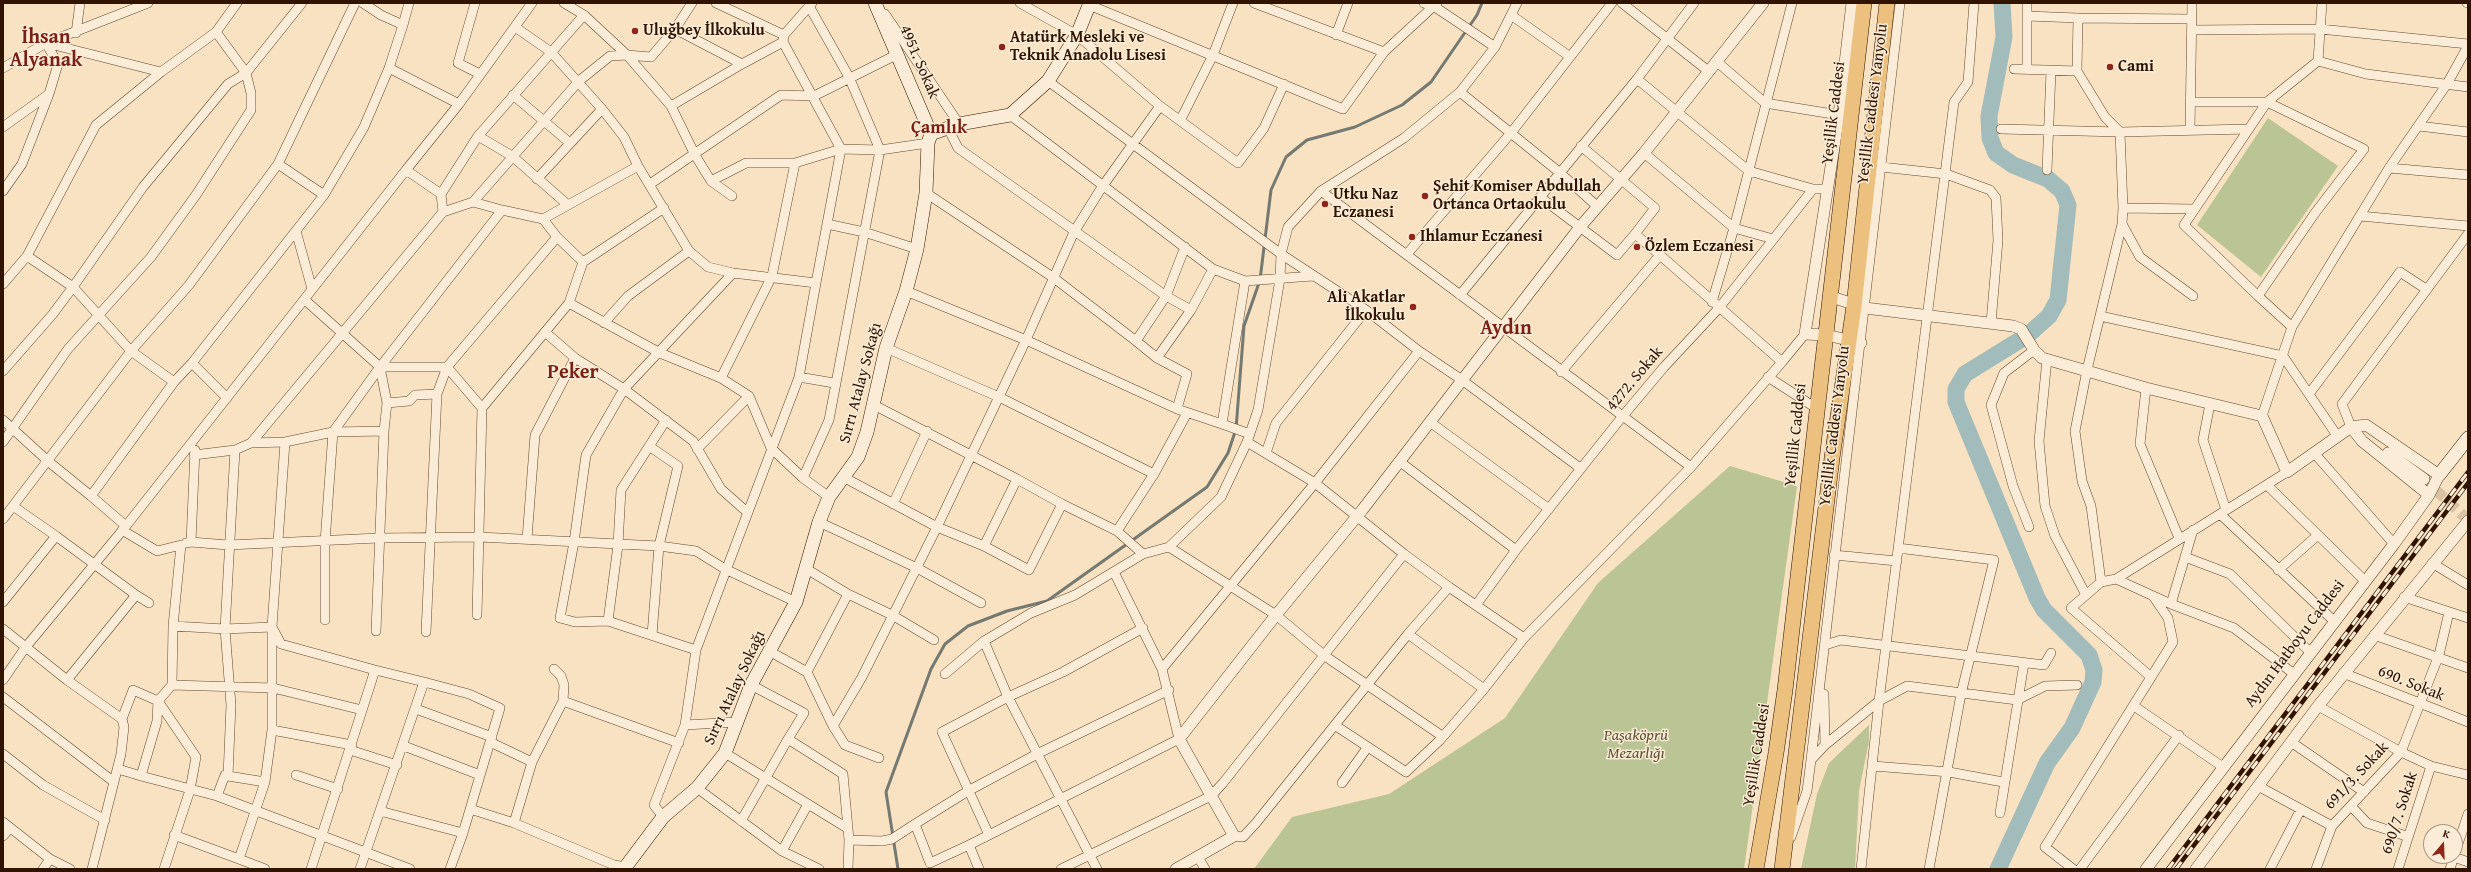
<!DOCTYPE html>
<html>
<head>
<meta charset="utf-8">
<style>
	body { margin:0 }
	#map { position:relative; width:2471px; height:872px; overflow:hidden; background:#f8e2c1; font-family:"Gentium Book Plus",serif }
	canvas { display:block }
	.frame { position:absolute; inset:0; border:4px solid #301400; pointer-events:none }
	.north { position:absolute; left:2423px; top:824px; width:40px; height:40px; box-sizing:border-box; background:#faecd7; border:1px solid #a99681; border-radius:50%; rotate:19deg; font-size:11px; font-weight:700; line-height:16px; text-align:center; color:#301400 }
	.north::after { content:''; display:block; margin:auto; width:14px; height:18px; background:#8f2418; clip-path:polygon(50% 0,100% 100%,50% 72%,0 100%) }
</style>
</head>
<body>
<div id="map">
<canvas width="2471" height="872"></canvas>
<div class="frame"></div>
<div class="north">K</div>
</div>
<script>
const ctx = document.querySelector('canvas').getContext('2d');
ctx.lineJoin = 'round';
function fill(path, color) {
  ctx.fillStyle = color;
  ctx.fill(path, 'evenodd');
}
function shape(rows) {
  const path = new Path2D();
  for (const r of rows) {
    path.moveTo(r[0], r[1]);
    for (let i = 2; i < r.length; i += 2) path.lineTo(r[i], r[i + 1]);
  }
  return path;
}
function trace(path, color, width, dash) {
  ctx.strokeStyle = color;
  ctx.lineWidth = width;
  ctx.lineCap = dash ? 'butt' : 'round';
  ctx.setLineDash(dash || []);
  ctx.stroke(path);
}
function label(font, color, halo, rows, align = 'center') {
  ctx.font = font + ' "Gentium Book Plus",serif';
  ctx.lineWidth = 3;
  ctx.setLineDash([]);
  ctx.textBaseline = 'middle';
  ctx.strokeStyle = halo;
  ctx.fillStyle = color;
  for (const [text, x, y, turn = 0] of rows) {
    ctx.save();
    ctx.translate(x, y);
    ctx.rotate((+turn || 0) * Math.PI / 180);
    ctx.textAlign = isNaN(turn) ? turn : align;
    if (halo) ctx.strokeText(text, 0, 0);
    ctx.fillText(text, 0, 0);
    ctx.restore();
  }
}
fill(shape([
	[2268,118,2338,166,2261,277,2197,225],
	[1730,466,1797,486,1744,869,1254,869,1292,817,1389,794,1505,718,1598,583],
	[1869,725,1869,741,1859,791,1855,869,1801,869,1817,794,1829,763]
]), '#bbc494');
trace(shape([
	[898,869,886,792,931,669,945,644,968,626,1007,611,1047,601,1207,487,1228,453,1236,429,1244,326,1260,280,1271,190,1286,157,1307,140,1355,127,1402,105,1431,82,1477,15,1482,3]
]), '#747971', 3);
trace(shape([
	[1998,869,2047,763,2072,728,2093,682,2094,670,2089,655,2044,610,2037,598,1956,402,1956,389,1965,374,2028,335,2049,316,2058,300,2068,205,2062,191,2048,179,2013,165,1996,153,1990,138,1989,116,2004,37,2002,3]
]), '#a2bcbc', 17);
trace(shape([
	[2424,479,2468,520]
]), '#dac3a4', 11, [11, 5.5]);
const minor = shape([
	[363,3,381,15,403,25,409,3],
	[475,3,458,63,480,74],
	[564,3,584,15,627,55,651,57,675,29,692,3],
	[716,3,784,35],
	[1020,3,1077,35,1160,106,1238,163,1264,128,1284,84],
	[1254,3,1384,52],
	[1424,3,1435,7,1495,47],
	[1622,3,1707,70],
	[2027,3,2027,16,2078,18,2077,71,2105,117,2120,132,2123,208,2122,224,2087,370,2075,431,2082,481,2091,506,2101,582],
	[2467,3,2468,3],
	[1089,5,1343,109,1384,52,1437,3],
	[885,14,959,124],
	[1511,15,1569,56],
	[2027,16,2027,70],
	[2078,18,2192,19],
	[515,27,551,52,602,109,624,137,638,166,689,251,708,267,733,273,816,283,841,149,783,42,784,35,812,3],
	[675,29,742,64,783,42],
	[2192,30,2320,29,2468,44],
	[76,33,80,3],
	[1336,35,1348,3],
	[1716,61,1765,103,1839,115],
	[2318,61,2366,74,2468,87],
	[3,68,46,43,58,64,49,94,22,164,3,191],
	[389,68,459,104],
	[2014,69,2077,71],
	[161,72,216,32],
	[1637,79,1749,171,1813,189],
	[1048,81,1281,254,1366,310,1419,351],
	[1460,92,1559,172,1598,207],
	[513,95,570,143],
	[2190,102,2267,102,2364,149,2315,213,2258,296,2184,225,2267,102,2318,61,2322,3],
	[671,106,742,64],
	[1010,115,1213,269,1245,281],
	[1181,119,1213,55,1233,3],
	[2419,126,2468,132],
	[3,127,49,94],
	[948,128,958,148,1166,296,1136,341,1157,358,1187,374,1177,409],
	[2001,129,2120,132,2249,129],
	[2190,130,2192,3],
	[478,136,512,156,568,205],
	[1644,153,1734,228,1773,239],
	[278,164,324,195],
	[1881,167,1946,174,1990,190,1996,198,1998,240,1991,323],
	[2389,168,2468,175],
	[2047,170,2051,71],
	[537,179,602,109],
	[711,181,746,163,795,163],
	[650,184,781,95,814,96,898,54],
	[1321,191,1404,138,1460,92,1495,47,1517,3],
	[926,193,1054,278,1136,341],
	[441,194,406,170,459,104,532,3],
	[1540,197,1617,255,1635,234],
	[473,202,502,210],
	[2123,208,2195,209],
	[443,212,441,194,478,136,584,15],
	[2360,216,2468,226],
	[543,219,638,166],
	[827,224,864,232,917,249],
	[2122,224,2140,257,2193,296],
	[296,231,312,289],
	[1185,247,1166,296,1191,310],
	[1407,254,1511,133,1612,3],
	[1660,255,1782,362,1691,467],
	[27,256,73,287,143,187,228,84,246,73,302,3],
	[583,262,664,208],
	[733,273,624,389,586,455,574,542,560,618,575,622,608,621,696,650,799,377,816,283],
	[3,284,27,256,96,125,161,72,46,43,148,3],
	[906,291,1026,340,1177,409,1222,424,1245,281,1313,276],
	[1460,295,1637,79,1694,3],
	[2258,296,2292,327],
	[305,300,380,367],
	[1712,302,1734,228,1792,3],
	[569,303,660,353,721,378,749,396,771,448,803,478,829,497],
	[2100,316,2283,356,2338,437],
	[604,323,628,296,689,251],
	[545,332,575,358,624,389,693,441,721,489,747,512],
	[886,348,999,397,1154,474,1117,531],
	[1157,358,1191,310,1213,269],
	[2047,359,2039,441,2045,506,2055,536,2086,595],
	[1782,362,1805,334],
	[192,363,227,398],
	[3,371,52,315,73,287,131,351,174,382,91,496,126,526,25,648,3,680],
	[1561,372,1660,255,1635,234,1655,208,1581,146],
	[799,377,834,383],
	[1768,377,1816,408],
	[721,378,772,276,795,163,841,149,880,150,928,143],
	[174,382,192,363,324,195,364,127,389,68,403,25],
	[2146,388,2140,444,2179,538],
	[2309,394,2400,272,2426,289],
	[387,403,409,401,415,395,437,394],
	[872,404,1017,479],
	[2210,404,2203,440,2226,510],
	[2262,416,2292,327,2389,168,2447,84,2468,46],
	[3,420,49,462,91,496],
	[1430,422,1549,509],
	[1222,424,1250,434],
	[2351,427,2342,404,2468,234],
	[3,442,68,349,151,257,196,195,251,110,251,93,246,73,216,32,237,3],
	[285,442,333,432,380,367,502,210,543,219,557,237,583,262,569,303,482,408,477,615],
	[1247,442,1315,483,1404,554],
	[251,443,285,442,272,627,272,730,265,782,239,859,265,869],
	[649,446,678,466,659,546,652,635],
	[697,449,749,396],
	[1266,453,1276,423,1366,310],
	[2315,454,2394,544],
	[194,455,235,450,251,443,443,212,473,202,579,81,610,56,627,55,671,106,695,155,711,181,732,196],
	[1399,461,1516,550],
	[1154,474,1187,413],
	[803,478,829,420,880,150,849,77,809,6],
	[845,478,937,527,984,546,1029,570,1062,504,1117,531,1143,554],
	[2267,485,2365,581],
	[893,504,927,431],
	[13,506,56,536],
	[2220,514,2334,621],
	[3,519,131,351,189,285,278,164,355,3],
	[819,522,917,568,981,603],
	[126,526,406,170],
	[2029,527,2013,486,1991,405,2004,373,2034,350],
	[122,530,157,551,181,545,173,626],
	[527,539,535,435,575,358],
	[191,542,228,545,379,538,479,537,659,546,696,551,725,569,796,602],
	[186,543,191,542,195,450],
	[984,546,1017,479,1062,504],
	[1169,547,1276,615,1325,656,1442,736],
	[1898,548,1994,560,1961,694,1929,869],
	[1834,555,1897,561],
	[2185,557,2230,574,2310,652],
	[2432,563,2468,585],
	[805,568,848,594],
	[2278,570,2318,535],
	[2116,579,2171,604,2234,628,2294,674],
	[2404,597,2468,618],
	[3,602,56,536,136,595,149,603],
	[2171,604,2193,530],
	[1476,605,1516,550,1622,417,1664,367,1719,308,1813,189,1828,189],
	[325,620,325,542,333,432,384,431],
	[608,621,618,545,621,490,666,420],
	[3,629,67,680,122,719,124,727,121,754,92,869],
	[376,631,384,431,387,403,380,367,447,367,557,237],
	[426,632,437,394,447,367,482,408],
	[1408,634,1484,689],
	[2374,635,2468,668],
	[1825,645,1841,640,2044,665,2051,653],
	[769,651,807,672,833,726,862,677,937,527,1026,340,1074,232,1102,187,1160,106],
	[1162,669,1315,483,1419,351,1462,380,1580,468],
	[807,672,848,594,892,615,934,640],
	[2343,673,2468,722],
	[945,674,984,641],
	[2151,677,2071,608,2101,582,2116,579,2287,472],
	[67,680,136,595],
	[424,682,469,694,500,708,463,833,450,869],
	[172,685,273,688,362,710],
	[751,685,804,713,788,739,843,774,849,840,848,869],
	[1824,694,1825,745],
	[3,697,114,782],
	[563,701,679,743],
	[2134,706,2223,767],
	[2318,706,2401,752,2431,766,2468,775],
	[416,709,492,737],
	[122,719,133,690,158,701,196,757,190,790,164,869],
	[685,725,738,722],
	[833,726,845,745,879,758],
	[1336,726,1406,772,1440,740,1484,689,1524,638],
	[272,730,352,745],
	[490,742,532,762],
	[2291,742,2364,792],
	[404,746,480,775],
	[350,750,397,765],
	[725,753,847,828],
	[3,754,43,785,105,820],
	[1811,760,1825,745,1879,701,1954,102,1968,82,1974,3],
	[1873,766,1949,772,2003,782],
	[118,769,141,776,157,721,158,701,172,685,173,626,225,629,272,627,281,644,375,670,311,869],
	[296,775,338,789],
	[141,776,217,796,410,869],
	[228,776,265,782],
	[1342,783,1367,748],
	[2258,786,2332,826],
	[697,788,782,851,819,869],
	[217,796,225,775,228,776,231,705,225,629,235,450],
	[2351,806,2367,823,2406,836],
	[470,809,514,823,614,865,626,867],
	[380,811,463,833],
	[2000,813,2024,663],
	[663,817,654,805,685,725,696,650],
	[741,821,788,739],
	[3,822,50,859,70,869],
	[514,823,532,762,563,701,564,685,561,676,554,669],
	[174,835,239,859],
	[989,835,1179,739,1162,669,1114,572],
	[3,836,10,828],
	[1791,837,1807,791,1811,760,1900,3],
	[849,840,882,841,892,839,915,824],
	[969,845,930,863,915,824,968,791,1039,753,1169,690],
	[782,851,808,804],
	[2455,853,2468,814],
	[1198,857,1205,869],
	[2454,857,2468,862],
	[43,869,50,859],
	[360,869,424,682,375,670],
	[979,869,969,845,989,835,942,732,1008,697,1063,672,1143,628],
	[1061,869,1211,796,1223,783,1404,554,1449,587],
	[1097,869,1008,697,984,641,1031,613,1075,595,1143,554,1169,547,1221,497,1247,442,1258,410,1280,279,1281,254,1288,227,1321,191,1691,467,1524,638,1449,587,1408,634,1256,823,1243,837,1234,836],
	[1861,869,1879,701,1907,686,2017,700,2045,686,2077,685],
	[2073,869,2045,847,2173,642,2168,618,2153,596],
	[2080,869,2179,735],
	[2270,869,2301,809],
	[2316,869,2332,826,2401,752,2439,655,2449,612],
	[2398,869,2431,766],
	[2450,869,2454,856]
]);
const tertiary = shape([
	[1852,3,1839,115,1805,334,1826,335,1861,343],
	[1832,297,1865,308,2013,326,2021,329,2034,350,2042,358,2146,388,2262,416,2287,472,2351,427,2366,425,2439,475,2429,495,2394,544,2146,869],
	[2351,427,2362,441,2429,495],
	[2388,453,2424,479],
	[1176,869,1234,836,1179,739,1276,615,1363,509,1580,227,1644,153,1763,3],
	[2196,869,2318,706,2468,521]
]);
const secondary = shape([
	[875,3,931,134],
	[2439,475,2468,438],
	[624,869,663,817,697,788,725,753,751,685,796,602,819,522,829,497,858,457,867,432,886,348,906,291,917,249,926,193,928,143,931,134,959,124,1010,115,1048,81,1077,35,1090,3]
]);
const trunk = shape([
	[1756,869,1776,753,1785,690,1864,3],
	[1782,869,1832,458,1854,306,1887,3]
]);
trace(minor, '#624830', 10);
trace(tertiary, '#624830', 12);
trace(secondary, '#301400', 14);
trace(trunk, '#301400', 16);
trace(minor, '#faecd7', 9);
trace(tertiary, '#faecd7', 11);
trace(secondary, '#faecd7', 13);
trace(trunk, '#ecc180', 15);
const rail = shape([
	[2168,869,2468,472],
	[2176,869,2468,483]
]);
trace(rail, '#301400', 4.5);
trace(rail, '#faecd7', 3, [9]);
for (const [x, y, r, color] of [
	[635,31,4,"#8f2418"],
	[1002,47,4,"#8f2418"],
	[2110,67,4,"#8f2418"],
	[1425,196,4,"#8f2418"],
	[1325,204,4,"#8f2418"],
	[1412,237,4,"#8f2418"],
	[1637,247,4,"#8f2418"],
	[1413,307,4,"#8f2418"]
]) {
  const dot = new Path2D();
  dot.arc(x, y, r, 0, 2 * Math.PI);
  ctx.fillStyle = color;
  ctx.fill(dot);
  trace(dot, '#faecd7', 1.5);
}
label('bold 16px', '#301400', '#faecd7', [
	["Uluğbey İlkokulu",643,31],
	["Atatürk Mesleki ve",1010,38],
	["Teknik Anadolu Lisesi",1010,56],
	["Cami",2118,67],
	["Şehit Komiser Abdullah",1433,187],
	["Ortanca Ortaokulu",1433,205],
	["Utku Naz",1333,195],
	["Eczanesi",1333,213],
	["Ihlamur Eczanesi",1420,237],
	["Özlem Eczanesi",1645,247],
	["Ali Akatlar",1405,298,"right"],
	["İlkokulu",1405,316,"right"]
], 'left');
label('16px', '#301400', '#faecd7', [
	["4951. Sokak",919,62,67],
	["Yeşillik Caddesi Yanyolu",1873,104,-83],
	["Yeşillik Caddesi",1834,113,-83],
	["4272. Sokak",1635,379,-50],
	["Sırrı Atalay Sokağı",861,383,-75],
	["Yeşillik Caddesi Yanyolu",1835,426,-83],
	["Yeşillik Caddesi",1796,435,-84],
	["Aydın Hatboyu Caddesi",2295,644,-53],
	["690. Sokak",2411,684,22],
	["Sırrı Atalay Sokağı",735,688,-65],
	["Yeşillik Caddesi",1757,755,-81],
	["691/3. Sokak",2357,776,-47],
	["690/7. Sokak",2400,813,-72]
]);
label('italic 16px', '#615234', '#faecd7', [
	["Paşaköprü",1636,736],
	["Mezarlığı",1636,754]
]);
label('bold 18px', '#7a1f14', '#faecd7', [
	["Çamlık",939,128]
]);
label('bold 20px', '#7a1f14', '#faecd7', [
	["İhsan",46,38],
	["Alyanak",46,61],
	["Aydın",1506,329],
	["Peker",573,373]
]);
</script>
</body>
</html>
